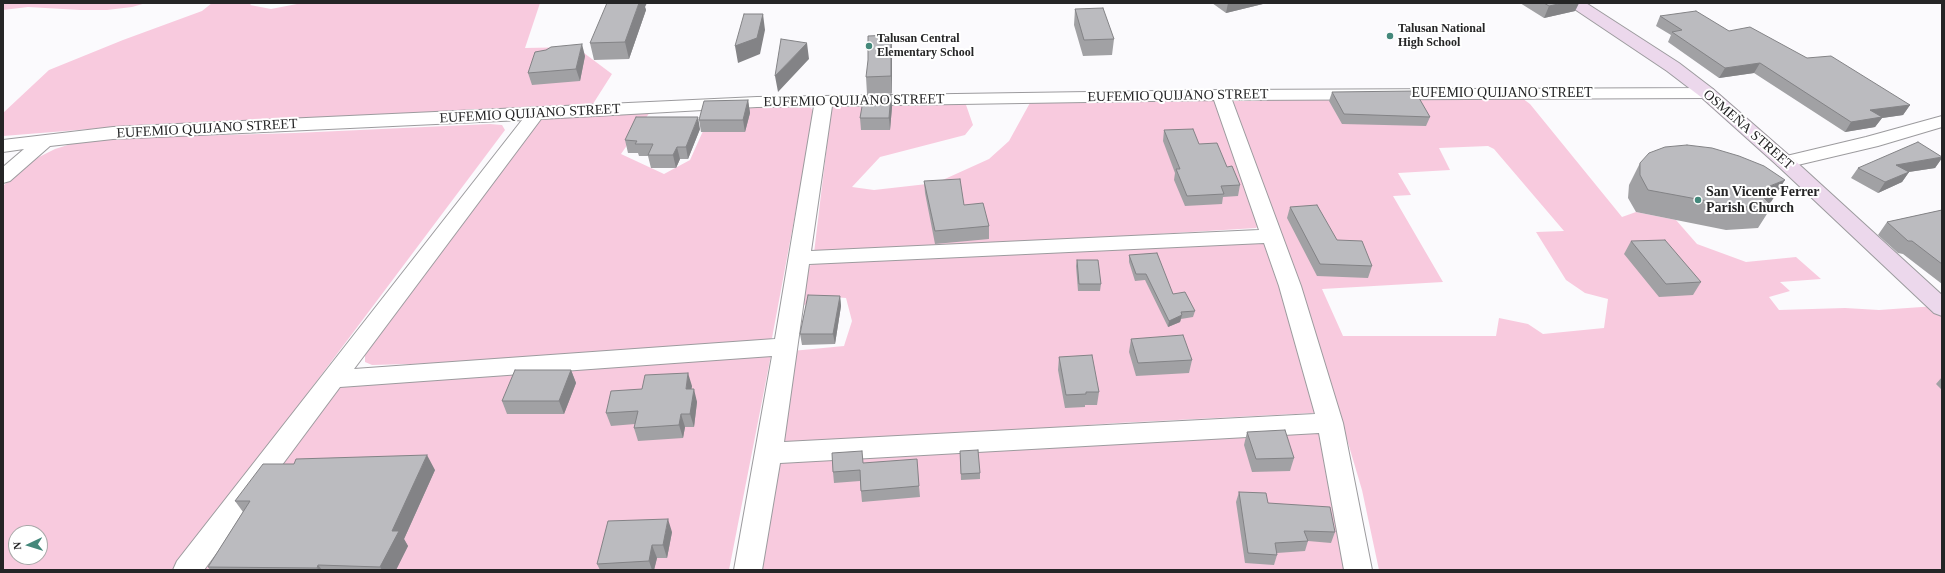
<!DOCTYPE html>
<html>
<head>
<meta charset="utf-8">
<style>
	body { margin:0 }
	#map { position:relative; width:1945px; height:573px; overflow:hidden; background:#fbfafd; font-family:"Times New Roman",serif }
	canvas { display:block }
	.frame { position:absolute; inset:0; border:4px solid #252526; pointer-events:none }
	.north { position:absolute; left:8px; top:525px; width:40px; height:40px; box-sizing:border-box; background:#fff; border:1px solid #a8a8a8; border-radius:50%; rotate:266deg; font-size:11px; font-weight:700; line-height:16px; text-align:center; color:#252526 }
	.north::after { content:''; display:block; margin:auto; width:14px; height:18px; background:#44887b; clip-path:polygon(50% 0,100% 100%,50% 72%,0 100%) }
</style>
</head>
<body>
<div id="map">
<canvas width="1945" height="573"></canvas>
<div class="frame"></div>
<div class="north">N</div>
</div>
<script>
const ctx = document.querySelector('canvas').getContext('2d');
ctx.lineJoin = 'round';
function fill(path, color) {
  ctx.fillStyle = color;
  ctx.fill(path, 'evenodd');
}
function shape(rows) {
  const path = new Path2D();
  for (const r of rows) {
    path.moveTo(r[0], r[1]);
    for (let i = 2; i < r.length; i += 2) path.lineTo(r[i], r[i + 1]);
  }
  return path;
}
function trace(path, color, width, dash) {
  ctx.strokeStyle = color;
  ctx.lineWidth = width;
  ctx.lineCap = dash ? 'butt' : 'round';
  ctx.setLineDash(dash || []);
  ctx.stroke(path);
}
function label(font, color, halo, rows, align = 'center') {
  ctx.font = font + ' "Times New Roman",serif';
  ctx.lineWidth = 4;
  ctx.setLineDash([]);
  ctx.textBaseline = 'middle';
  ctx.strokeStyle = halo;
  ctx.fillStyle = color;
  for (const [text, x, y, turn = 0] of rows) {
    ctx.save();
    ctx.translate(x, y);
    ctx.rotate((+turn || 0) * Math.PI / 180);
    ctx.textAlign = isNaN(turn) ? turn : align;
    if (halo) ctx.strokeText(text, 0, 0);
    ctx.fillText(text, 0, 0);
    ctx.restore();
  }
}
fill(shape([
	[3,3,146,3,132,7,107,10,80,10,28,7,3,10],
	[212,3,252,3,250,5,271,9,302,3,540,3,525,48,576,47,612,74,591,107,103,128,3,136,3,113,49,70,123,40,202,11],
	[1206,97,1217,101,1259,225,1256,228,817,255,814,253,831,111,835,104,965,102,973,125,965,135,880,157,852,187,874,190,936,183,989,159,1009,141,1031,101],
	[1247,98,1522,98,1530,104,1622,217,1636,212,1676,220,1697,244,1746,262,1796,257,1821,279,1780,282,1790,291,1769,297,1779,310,1845,308,1879,310,1936,306,1942,312,1942,570,1379,570,1362,490,1312,321,1233,101],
	[1488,146,1494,149,1564,231,1536,232,1566,280,1585,293,1608,299,1604,328,1543,334,1528,324,1499,318,1496,336,1343,336,1322,289,1443,282,1393,196,1411,195,1398,173,1450,170,1439,148],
	[810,106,814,113,772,338,756,345,525,361,372,365,365,362,365,355,541,118,650,112,621,154,664,174,690,160,703,131,719,108],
	[490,124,502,125,505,130,175,570,3,570,3,186,31,161,55,149,87,139,295,133],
	[16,533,40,533,40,557,16,557],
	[1198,243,1268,243,1320,407,1314,413,1118,423,780,446,792,351,844,346,852,321,846,298,832,297,797,307,807,267,815,263],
	[771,355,729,570,200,570,339,386],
	[1318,430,1352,570,762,570,777,460]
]), '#f8cade');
const minor = shape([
	[1707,88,1713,89,1716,93,1713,97,1707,98,1232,100,1301,286,1343,423,1372,570,1344,570,1319,433,780,463,762,570,734,570,772,356,340,387,204,570,173,570,177,561,522,120,113,139,50,146,10,181,3,183,3,167,24,149,3,152,3,140,113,127,757,97,1221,90,1707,88],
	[1214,100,1259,230,811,251,832,106,1214,100],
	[814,106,775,339,354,369,541,119,757,107,814,106],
	[1264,243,1279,286,1315,414,784,442,809,264,1264,243],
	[1942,116,1942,127,1878,146,1785,168,1778,166,1775,162,1778,158,1866,137,1942,116]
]);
const secondary = shape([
	[1567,3,1586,3,1679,63,1713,89,1792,158,1942,295,1942,316,1934,313,1778,166,1701,97,1667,71,1570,6,1567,3]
]);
trace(minor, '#9c9b9e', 2);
trace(secondary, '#9c9b9e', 2);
fill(minor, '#fff');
fill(secondary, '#ecd8ec');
fill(shape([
	[1212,3,1267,3,1226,13],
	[1520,3,1579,3,1575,11,1544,18],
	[645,7,646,10,629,59,594,60,590,43],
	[1075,9,1114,39,1112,55,1083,56,1074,25],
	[1660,16,1729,31,1807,58,1910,105,1903,115,1882,118,1875,127,1845,132,1754,73,1719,78,1668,42,1671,35,1656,26],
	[891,35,892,52,892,93,867,94,866,77],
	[585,56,580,81,532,85,528,73],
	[1332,92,1430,117,1426,126,1342,124,1329,101],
	[891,94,892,107,890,130,861,130,860,118],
	[748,100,750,113,745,132,701,132,699,120],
	[700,129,688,159,680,159,676,168,651,168,648,156,639,156,638,153,628,153,625,140],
	[1164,130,1199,144,1227,167,1240,185,1238,196,1223,197,1222,204,1185,206,1174,180,1175,173,1163,141],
	[1942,157,1942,158,1935,168,1909,172,1902,182,1878,193,1851,178,1858,168],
	[1640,163,1771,202,1769,203,1772,206,1758,228,1726,230,1636,212,1628,198,1629,185],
	[924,181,964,205,989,226,989,239,935,244,925,193],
	[1290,207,1372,266,1368,278,1317,276,1287,218],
	[1942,210,1942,284,1903,254,1898,253,1878,235,1887,222],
	[1631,241,1701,282,1693,295,1659,297,1624,254],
	[1129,255,1173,294,1195,311,1193,317,1181,319,1180,322,1168,327,1145,280,1135,281,1129,262],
	[1077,260,1101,284,1100,291,1078,291,1076,266],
	[840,296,841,306,835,344,802,345,800,334],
	[1131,339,1192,360,1189,373,1136,376,1129,352],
	[1059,357,1099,392,1097,405,1085,405,1085,407,1065,408,1058,370],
	[571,370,576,383,564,414,507,414,502,401],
	[1942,377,1942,390,1936,384],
	[692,386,691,389,697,402,694,427,685,427,683,438,638,441,634,428,635,424,611,426,606,413],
	[1247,432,1294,458,1290,471,1252,472,1244,445],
	[960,451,980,473,980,479,961,480],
	[864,463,919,486,920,497,862,502,860,481,834,483,833,472],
	[435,470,404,539,408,546,396,570,210,570,208,567,243,512,235,501],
	[1239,492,1268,503,1335,532,1331,543,1308,541,1305,551,1277,553,1277,555,1274,565,1245,563,1236,502],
	[672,532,667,558,657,558,654,570,600,570,597,564]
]), '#a1a1a4');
fill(shape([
	[639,3,647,3,645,7,646,10,629,59,625,42],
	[1228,3,1267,3,1226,13],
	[1563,3,1579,3,1575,11,1544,18,1549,6],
	[763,14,765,30,760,54,738,63,735,46],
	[891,35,892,52,892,93,891,76],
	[807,43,809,59,778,92,775,76],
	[582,44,585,56,580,81,576,69],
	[1760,63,1754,73,1719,78,1725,68],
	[891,94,892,107,890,130,889,118],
	[748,100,750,113,745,132,743,120],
	[1910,105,1903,115,1882,118,1875,127,1845,132,1851,122,1870,110],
	[698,117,700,129,688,159,686,147],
	[677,147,680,159,676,168,673,155],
	[1942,157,1942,158,1935,168,1888,175,1896,165],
	[1909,172,1902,182,1878,193,1885,182],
	[1785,180,1771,202,1761,206,1757,191],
	[840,296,841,306,835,344,833,334],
	[1182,315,1180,322,1168,327,1169,321],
	[571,370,576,383,564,414,559,401],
	[688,373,692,386,689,402,686,389],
	[694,389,697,402,694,427,690,414],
	[681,414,685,427,683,438,679,425],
	[427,455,435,470,404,539,408,546,396,570,382,570,380,567,392,531],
	[668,519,672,532,667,558,663,545],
	[652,545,657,558,654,570,652,570,649,561],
	[318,565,322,570,318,570,317,568]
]), '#838386');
const building = shape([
	[607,3,639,3,625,42,590,43,607,3],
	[1544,3,1563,3,1549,6,1544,3],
	[1103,8,1114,39,1084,40,1075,9,1103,8],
	[1696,11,1729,31,1750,27,1807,58,1831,56,1910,105,1870,110,1882,117,1851,122,1760,63,1725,68,1672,32,1682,30,1660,16,1696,11],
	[744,14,763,14,757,38,735,46,744,14],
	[891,35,891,76,866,77,868,60,868,36,891,35],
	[781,39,807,43,775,76,781,39],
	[582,44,576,69,528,73,535,52,546,50,551,47,582,44],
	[1415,91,1430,117,1344,114,1332,92,1415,91],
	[891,94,889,118,860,118,864,95,891,94],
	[748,100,743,120,699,120,704,101,748,100],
	[636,117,698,117,686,147,677,147,673,155,648,155,653,144,635,144,637,141,625,140,636,117],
	[1193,129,1199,144,1217,143,1227,167,1232,166,1240,185,1221,186,1224,194,1187,196,1176,169,1180,169,1164,130,1193,129],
	[1918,142,1942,157,1896,165,1909,172,1885,182,1858,168,1918,142],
	[1687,145,1712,148,1739,156,1764,166,1785,180,1757,191,1772,206,1740,207,1648,190,1640,175,1640,163,1649,153,1665,147,1687,145],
	[960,179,964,205,983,203,989,226,935,231,924,181,960,179],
	[1317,205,1337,240,1362,241,1372,266,1320,264,1290,207,1317,205],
	[1942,210,1942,264,1912,241,1908,241,1887,222,1942,210],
	[1665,240,1701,282,1666,284,1631,241,1665,240],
	[1157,253,1173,294,1185,292,1195,311,1181,312,1182,315,1169,321,1146,274,1136,274,1129,255,1157,253],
	[1077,260,1098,260,1101,284,1079,284,1077,260],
	[808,295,840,296,833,334,800,334,808,295],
	[1183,335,1192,360,1138,363,1131,339,1183,335],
	[1092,355,1099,392,1086,392,1086,394,1066,395,1059,357,1092,355],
	[515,370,571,370,559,401,502,401,515,370],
	[688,373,686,389,694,389,690,414,681,414,679,425,634,428,638,411,606,413,611,391,642,389,645,375,688,373],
	[1285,430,1294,458,1256,459,1247,432,1285,430],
	[978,450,980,473,961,474,960,451,978,450],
	[862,451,863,463,917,459,919,486,861,491,860,470,833,472,832,453,862,451],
	[427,455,392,531,399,531,380,567,318,565,317,568,208,567,250,501,235,501,263,464,294,464,296,459,427,455],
	[1239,492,1266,493,1268,503,1330,507,1335,532,1304,531,1308,541,1275,543,1277,555,1248,553,1239,492],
	[668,519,663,545,652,545,649,561,597,564,608,521,668,519]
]);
fill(building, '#bbbbbf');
trace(building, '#838386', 1);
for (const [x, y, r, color] of [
	[1390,36,4,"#44887b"],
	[869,46,4,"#44887b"],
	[1698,200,4,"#44887b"]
]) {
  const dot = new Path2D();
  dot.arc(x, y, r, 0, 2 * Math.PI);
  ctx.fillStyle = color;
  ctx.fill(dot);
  trace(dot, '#fff', 1.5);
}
label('bold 12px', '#252526', '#fff', [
	["Talusan National",1398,29],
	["High School",1398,43],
	["Talusan Central",877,39],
	["Elementary School",877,53]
], 'left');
label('14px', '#252526', '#fff', [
	["EUFEMIO QUIJANO STREET",1502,93],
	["EUFEMIO QUIJANO STREET",1178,96,-1],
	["EUFEMIO QUIJANO STREET",854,101,-1],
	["EUFEMIO QUIJANO STREET",530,114,-3],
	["EUFEMIO QUIJANO STREET",207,129,-3],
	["OSMEÑA STREET",1748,130,41]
]);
label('bold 14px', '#252526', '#fff', [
	["San Vicente Ferrer",1706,192],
	["Parish Church",1706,208]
], 'left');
</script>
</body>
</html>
